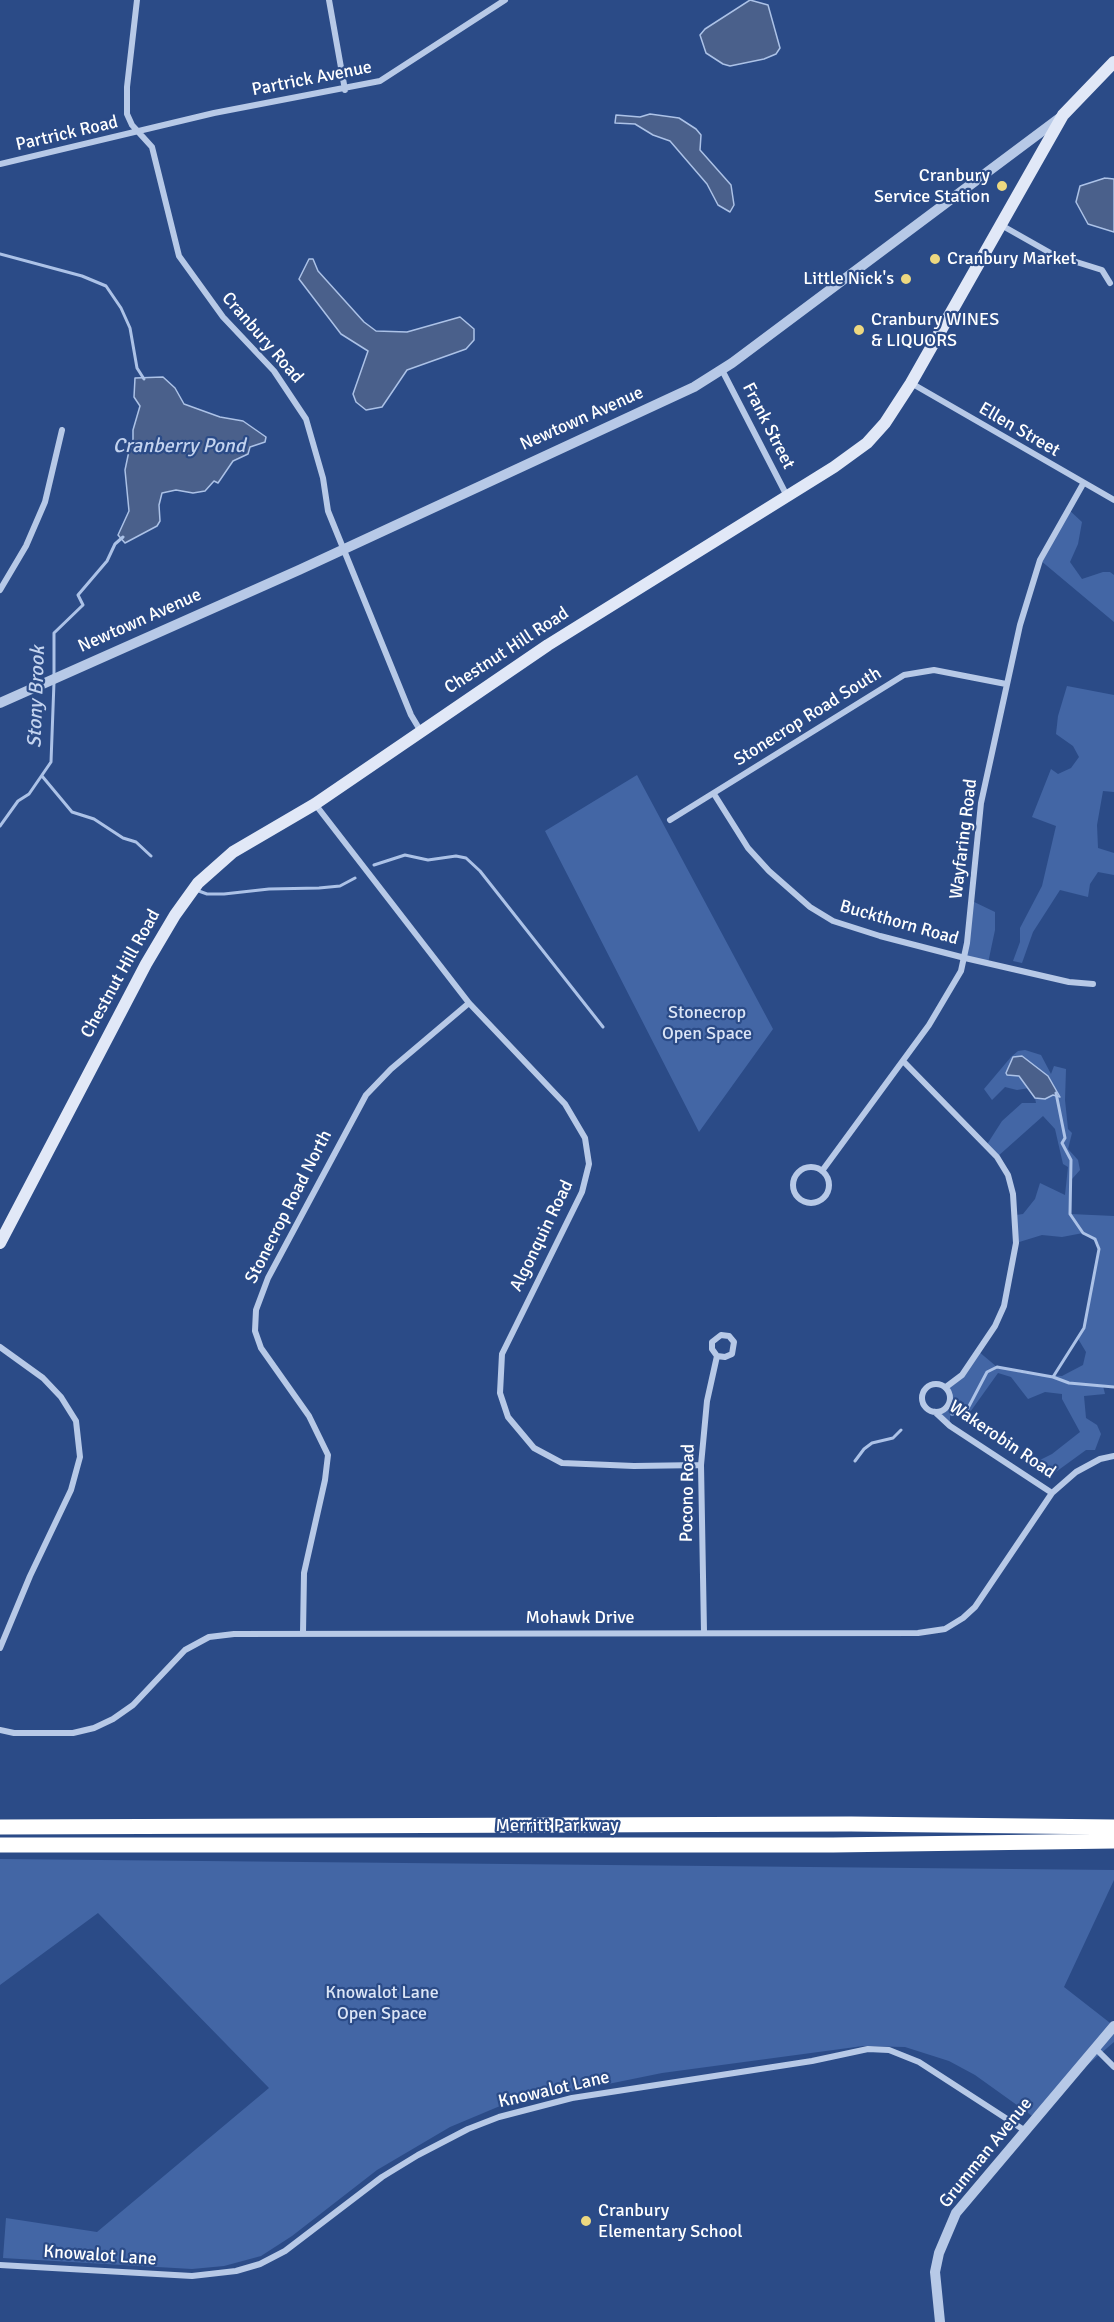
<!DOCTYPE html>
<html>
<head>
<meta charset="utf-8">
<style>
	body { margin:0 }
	canvas { display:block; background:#2b4b87 }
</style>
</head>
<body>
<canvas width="1114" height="2322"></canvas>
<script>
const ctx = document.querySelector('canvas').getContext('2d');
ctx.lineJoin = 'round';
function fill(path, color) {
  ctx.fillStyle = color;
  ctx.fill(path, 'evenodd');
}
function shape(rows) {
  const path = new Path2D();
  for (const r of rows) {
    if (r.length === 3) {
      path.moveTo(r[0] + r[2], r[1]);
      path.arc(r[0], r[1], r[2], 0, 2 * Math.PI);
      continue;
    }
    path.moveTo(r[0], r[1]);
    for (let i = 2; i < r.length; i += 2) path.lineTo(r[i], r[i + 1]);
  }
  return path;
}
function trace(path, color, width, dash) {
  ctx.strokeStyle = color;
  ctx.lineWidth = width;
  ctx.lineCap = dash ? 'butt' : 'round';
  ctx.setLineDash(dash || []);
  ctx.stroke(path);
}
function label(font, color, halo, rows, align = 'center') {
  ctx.font = font + ' Signika,sans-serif';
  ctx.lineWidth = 4.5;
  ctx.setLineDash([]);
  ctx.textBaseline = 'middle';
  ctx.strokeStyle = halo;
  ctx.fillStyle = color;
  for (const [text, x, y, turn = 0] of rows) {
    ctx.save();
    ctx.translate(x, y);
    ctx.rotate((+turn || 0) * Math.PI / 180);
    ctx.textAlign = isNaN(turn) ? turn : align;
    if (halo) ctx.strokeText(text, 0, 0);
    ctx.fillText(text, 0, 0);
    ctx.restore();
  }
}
fill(shape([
	[1068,509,1082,522,1078,544,1070,562,1082,579,1103,572,1110,572,1114,575,1114,622,1040,560],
	[1067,686,1114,695,1114,792,1103,791,1097,825,1098,848,1114,853,1114,875,1098,872,1090,884,1088,897,1060,890,1033,932,1022,963,1013,961,1020,942,1020,928,1042,886,1056,826,1032,817,1051,769,1058,774,1071,768,1079,757,1073,746,1056,734,1058,716],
	[637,775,773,1029,699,1132,545,831],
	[970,900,995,912,995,930,988,963,965,958],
	[1025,1050,1041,1055,1051,1074,1054,1066,1066,1069,1065,1100,1068,1129,1072,1133,1068,1149,1078,1160,1080,1170,1072,1179,1070,1188,1070,1214,1114,1216,1114,1387,1103,1386,1105,1394,1084,1396,1086,1418,1097,1425,1101,1434,1095,1450,1086,1450,1053,1474,1045,1476,1036,1462,1052,1454,1080,1432,1062,1399,1062,1394,1045,1392,1028,1399,1011,1377,998,1373,968,1415,950,1416,950,1426,935,1412,948,1406,951,1396,946,1387,955,1382,978,1351,997,1367,1027,1374,1062,1376,1083,1365,1086,1352,1077,1337,1084,1328,1099,1244,1083,1233,1062,1237,1042,1235,1016,1243,1016,1215,1023,1214,1035,1199,1040,1183,1065,1195,1068,1167,1063,1164,1055,1129,1043,1116,997,1157,986,1146,1002,1121,1022,1103,1036,1103,1034,1093,1029,1088,1017,1090,1005,1087,992,1100,984,1089,1011,1057,1018,1051],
	[0,1859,1114,1870,1114,1880,1064,1987,1114,2026,1114,2042,1077,2074,1035,2118,975,2075,949,2061,905,2047,863,2046,662,2073,500,2106,450,2127,377,2170,292,2236,261,2256,224,2266,192,2269,3,2258,6,2218,97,2232,269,2088,98,1913,0,1985]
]), '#4366a5');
const water = shape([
	[750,0,768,5,780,48,776,54,764,59,730,66,723,64,706,53,700,35,705,29,750,0],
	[650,114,679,118,696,129,701,135,700,150,731,185,734,205,730,212,718,205,707,184,670,141,653,135,635,124,615,123,616,115,640,117,650,114],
	[1105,178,1114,179,1114,232,1088,224,1076,202,1080,186,1105,178],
	[309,259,313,259,318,271,364,322,376,331,407,332,460,317,474,329,474,340,466,349,407,370,382,407,366,410,356,402,353,394,368,351,341,334,299,279,309,259],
	[163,377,175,388,184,404,220,417,243,421,266,437,265,442,250,447,248,454,233,461,218,483,214,481,205,491,193,493,176,490,162,493,159,505,160,521,157,526,125,543,118,535,129,511,125,470,129,451,133,448,133,430,140,406,134,397,135,378,163,377],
	[1022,1056,1048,1076,1060,1097,1053,1095,1045,1099,1035,1098,1019,1076,1007,1075,1006,1073,1013,1057,1022,1056]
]);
fill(water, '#4a608b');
trace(water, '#acc2e7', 1.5);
trace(shape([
	[0,254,82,276,106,286,121,308,130,328,137,368,144,379],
	[54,675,54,633,83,605,78,595,107,561,115,544,123,537],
	[42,776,72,812,94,819,123,838,136,842,151,856],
	[0,826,18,801,29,794,51,762,54,682],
	[374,865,405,855,428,860,456,856,466,858,480,871,603,1027],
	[196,890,207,894,224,894,269,889,319,888,340,886,355,878],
	[1053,1377,1069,1383,1114,1387],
	[952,1414,967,1410,987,1372,997,1367,1053,1377,1084,1328,1099,1249,1095,1239,1083,1233,1070,1214,1071,1160,1062,1143,1065,1138,1056,1093],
	[855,1461,864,1449,872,1443,893,1438,901,1430]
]), '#acc2e7', 3);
trace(shape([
	[137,0,127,87,127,114,132,125,152,147,179,256,223,317,274,371,306,419,323,478,328,511,411,715,420,730],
	[329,0,345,90],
	[0,164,214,113,380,81,505,0],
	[1001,225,1054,255,1102,270,1110,283],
	[722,370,787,496],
	[911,383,1114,500],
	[0,590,26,546,45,502,62,430],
	[714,794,748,848,769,871,810,907,833,921,880,936,965,958,1069,982,1093,984],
	[315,804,469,1003,565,1104,585,1138,589,1164,582,1192,502,1354,500,1393,508,1417,534,1448,562,1463,634,1466,701,1465],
	[670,820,904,675,934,670,1006,684],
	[903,1061,997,1157,1008,1175,1013,1194,1016,1243,1004,1306,995,1326,962,1375,946,1387],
	[811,1185,18],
	[822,1171,929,1025,961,971,967,943,981,803,1020,625,1040,560,1083,484],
	[0,1347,43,1378,61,1397,76,1421,80,1457,71,1490,30,1576,0,1648],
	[936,1398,14],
	[935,1412,950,1426,1052,1493],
	[704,1632,701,1465,707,1401,717,1356,712,1349,712,1342,721,1335,729,1336,734,1342,732,1354,725,1357,717,1356],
	[303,1633,304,1573,325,1480,328,1455,309,1416,261,1348,255,1331,256,1310,268,1278,366,1095,391,1069,469,1003],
	[0,1730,14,1733,73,1733,94,1728,113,1719,133,1705,185,1650,209,1637,234,1634,918,1633,945,1629,963,1618,975,1607,1052,1493,1076,1472,1100,1459,1114,1456],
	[1095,2048,1114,2067],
	[0,2265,192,2276,236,2271,260,2264,285,2251,382,2177,418,2155,468,2129,499,2117,572,2098,812,2061,868,2049,889,2050,919,2062,1024,2130]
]), '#b7c9e7', 6);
trace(shape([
	[0,703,299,570,694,387,732,363,1061,117],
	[940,2322,935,2272,939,2253,956,2213,1114,2026]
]), '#b7c9e7', 10);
trace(shape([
	[0,1243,146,964,175,915,198,883,233,852,315,804,548,645,834,467,867,443,885,423,911,383,1063,115,1114,62]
]), '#e1e8f7', 12);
trace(shape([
	[0,1827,851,1824,1114,1827],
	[0,1845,833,1845,1114,1841]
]), '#fff', 15);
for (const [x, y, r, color] of [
	[1002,186,6,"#edd880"],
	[935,259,6,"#edd880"],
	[906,279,6,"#edd880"],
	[859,330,6,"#edd880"],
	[586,2221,6,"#edd880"]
]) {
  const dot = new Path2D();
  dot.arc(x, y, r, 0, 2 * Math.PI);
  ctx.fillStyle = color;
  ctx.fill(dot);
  trace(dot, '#2b4b87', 2);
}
label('18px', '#fff', '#2b4b87', [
	["Partrick Avenue",312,79,-11],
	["Partrick Road",67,134,-13],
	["Cranbury Road",262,338,49],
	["Newtown Avenue",582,419,-24],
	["Frank Street",768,426,63],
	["Ellen Street",1019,430,30],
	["Newtown Avenue",140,621,-24],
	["Chestnut Hill Road",507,651,-33],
	["Stonecrop Road South",808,717,-32],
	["Wayfaring Road",964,839,-83],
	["Buckthorn Road",899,923,16],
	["Chestnut Hill Road",121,974,-61],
	["Stonecrop Road North",289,1207,-63],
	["Algonquin Road",542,1236,-64],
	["Wakerobin Road",1002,1440,34],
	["Pocono Road",688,1493,-89],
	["Mohawk Drive",580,1618],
	["Merritt Parkway",557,1826],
	["Knowalot Lane",554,2090,-13],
	["Grumman Avenue",986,2153,-51],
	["Knowalot Lane",100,2256,4]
]);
label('18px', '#fff', '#2b4b87', [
	["Cranbury",990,176,"right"],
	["Service Station",990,197,"right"],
	["Cranbury Market",947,259],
	["Little Nick's",894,279,"right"],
	["Cranbury WINES",871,320],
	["& LIQUORS",871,341],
	["Cranbury",598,2211],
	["Elementary School",598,2232]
], 'left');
label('18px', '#dbe5f6', '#2b4b87', [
	["Stonecrop",707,1013],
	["Open Space",707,1034],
	["Knowalot Lane",382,1993],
	["Open Space",382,2014]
]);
label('italic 20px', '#c3d3ef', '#2b4b87', [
	["Cranberry Pond",179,447],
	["Stony Brook",37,697,-88]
]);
</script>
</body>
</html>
